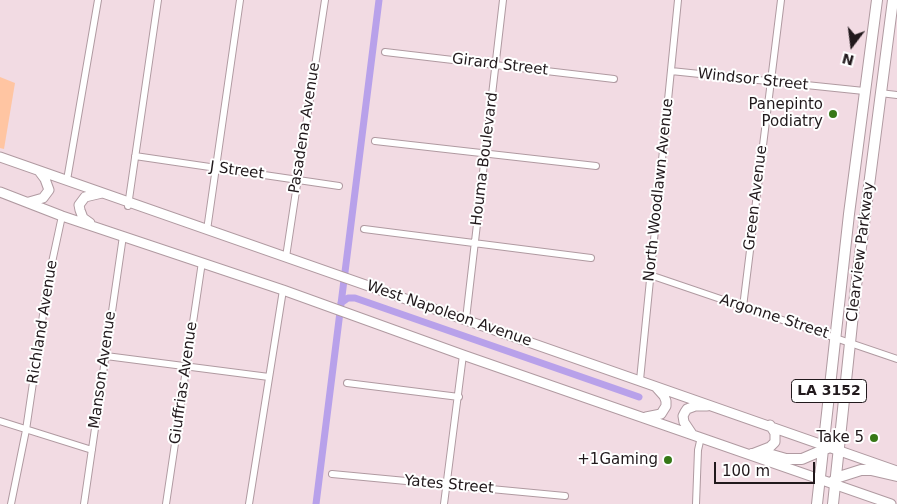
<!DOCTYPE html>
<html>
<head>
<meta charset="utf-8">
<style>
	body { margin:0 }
	#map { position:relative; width:897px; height:504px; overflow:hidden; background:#f2dbe3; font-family:"DejaVu Sans",sans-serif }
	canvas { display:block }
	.north { position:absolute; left:827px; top:20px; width:50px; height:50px; -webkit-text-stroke:4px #fff; paint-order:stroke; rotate:195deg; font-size:14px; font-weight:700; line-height:20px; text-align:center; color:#21191c }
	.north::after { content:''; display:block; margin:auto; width:18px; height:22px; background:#21191c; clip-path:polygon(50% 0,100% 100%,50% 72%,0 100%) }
	.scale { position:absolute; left:714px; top:462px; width:101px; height:22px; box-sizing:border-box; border:2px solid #21191c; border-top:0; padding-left:6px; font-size:15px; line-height:18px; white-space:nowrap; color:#21191c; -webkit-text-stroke:4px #fff; paint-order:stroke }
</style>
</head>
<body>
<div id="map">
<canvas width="897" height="504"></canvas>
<div class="north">N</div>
<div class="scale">100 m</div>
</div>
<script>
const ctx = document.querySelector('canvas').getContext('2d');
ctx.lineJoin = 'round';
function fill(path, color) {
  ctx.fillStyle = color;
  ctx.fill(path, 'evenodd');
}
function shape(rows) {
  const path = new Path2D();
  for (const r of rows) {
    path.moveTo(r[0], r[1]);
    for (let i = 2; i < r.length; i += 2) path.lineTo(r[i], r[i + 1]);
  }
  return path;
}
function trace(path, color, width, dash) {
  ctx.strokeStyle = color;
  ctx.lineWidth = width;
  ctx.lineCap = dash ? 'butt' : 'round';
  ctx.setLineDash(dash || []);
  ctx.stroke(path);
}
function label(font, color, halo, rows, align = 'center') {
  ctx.font = font + ' "DejaVu Sans",sans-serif';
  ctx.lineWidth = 4;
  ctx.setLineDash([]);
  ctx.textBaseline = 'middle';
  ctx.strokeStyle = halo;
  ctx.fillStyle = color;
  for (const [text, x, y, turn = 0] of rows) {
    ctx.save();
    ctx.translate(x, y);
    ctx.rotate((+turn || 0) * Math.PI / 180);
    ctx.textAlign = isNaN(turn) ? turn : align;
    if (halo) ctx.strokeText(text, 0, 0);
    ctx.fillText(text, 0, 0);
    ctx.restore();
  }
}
fill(shape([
	[0,77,15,83,4,149,0,148]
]), '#ffc5a2');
trace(shape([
	[341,303,348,298,355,298,639,397],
	[316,504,379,0]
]), '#b8a1ea', 7);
const minor = shape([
	[385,52,614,79],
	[671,71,864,91],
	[880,93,897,95],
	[375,141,596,166],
	[135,156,339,186],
	[67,180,98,0],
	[128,206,158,0],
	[364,229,591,258],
	[207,230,240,0],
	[286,257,325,0],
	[650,275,897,359],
	[743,307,781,0],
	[466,319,503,0],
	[106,356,269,377],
	[640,380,678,0],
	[347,383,459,397],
	[0,421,92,450],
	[332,474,565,496],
	[11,504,26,430,48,281,62,216],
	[84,504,123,236],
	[166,504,202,262],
	[249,504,283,290],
	[444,504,463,355],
	[696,504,698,450,701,437]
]);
const secondary = shape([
	[0,157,897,471],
	[0,192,62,216,283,290,463,355,891,504],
	[29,202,43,198,49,190,45,179,39,171],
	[90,223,83,218,80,210,79,205,85,197,102,193],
	[646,417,661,414,666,406,666,401,664,396,656,387],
	[692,434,684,422,683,416,685,412,687,409,695,406,707,406],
	[752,454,770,447,775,442,775,433,770,425]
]);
const trunk = shape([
	[752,454,772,455,786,459,802,459,830,447,839,435],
	[832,482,839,477,861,470,871,470,897,476],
	[817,504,849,214,877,0],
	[833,504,856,286,893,0]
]);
trace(minor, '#b09aa1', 8);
trace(secondary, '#b09aa1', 11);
trace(trunk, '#b09aa1', 12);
trace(minor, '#fff', 6);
trace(secondary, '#fff', 9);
trace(trunk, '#fff', 10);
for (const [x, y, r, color] of [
	[833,114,5,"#377817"],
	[874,438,5,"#377817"],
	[668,460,5,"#377817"]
]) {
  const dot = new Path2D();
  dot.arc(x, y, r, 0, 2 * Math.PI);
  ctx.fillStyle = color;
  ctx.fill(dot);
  trace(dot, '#fff', 2);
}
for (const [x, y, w] of [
	[829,391,75]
]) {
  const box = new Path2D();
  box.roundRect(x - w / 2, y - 11.5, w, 23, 4);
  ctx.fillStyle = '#fff';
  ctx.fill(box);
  trace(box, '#21191c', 1);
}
label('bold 14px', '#21191c', null, [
	["LA 3152",829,391]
]);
label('15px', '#21191c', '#fff', [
	["Girard Street",500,65,7],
	["Windsor Street",753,80,6],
	["Pasadena Avenue",305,128,-81],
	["Houma Boulevard",485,159,-83],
	["J Street",237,171,8],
	["North Woodlawn Avenue",659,190,-84],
	["Green Avenue",756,198,-83],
	["Clearview Parkway",861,252,-83],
	["West Napoleon Avenue",449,314,19],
	["Argonne Street",774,317,18],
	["Richland Avenue",43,322,-81],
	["Manson Avenue",103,370,-82],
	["Giuffrias Avenue",184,383,-82],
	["Yates Street",449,485,5]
]);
label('15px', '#21191c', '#fff', [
	["Panepinto",823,105],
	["Podiatry",823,122],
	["Take 5",864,438],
	["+1Gaming",658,460]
], 'right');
</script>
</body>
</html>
